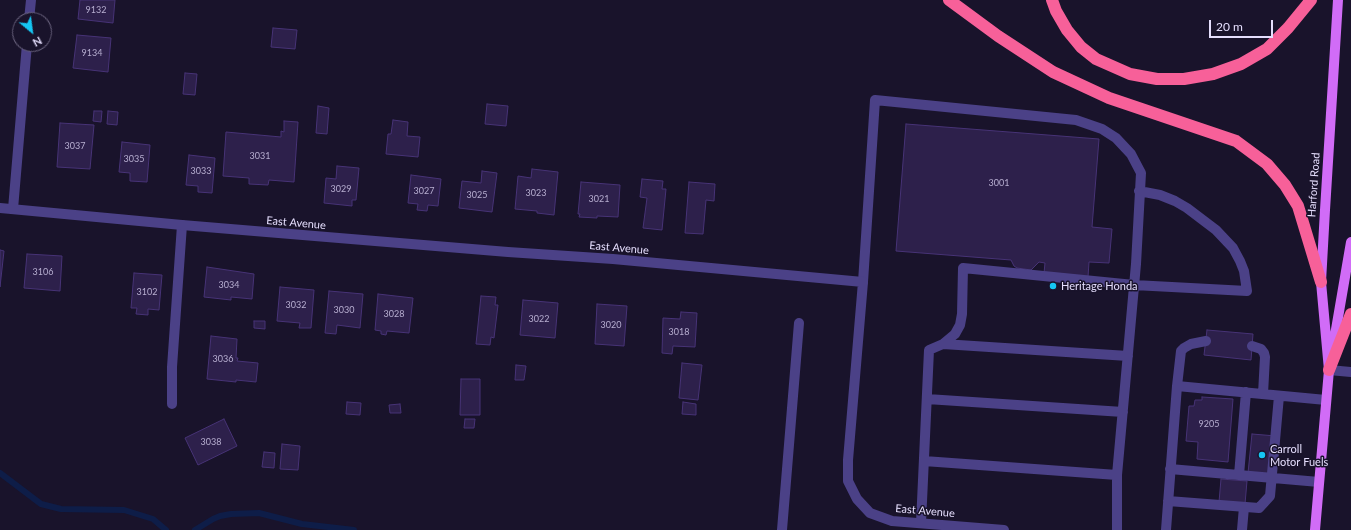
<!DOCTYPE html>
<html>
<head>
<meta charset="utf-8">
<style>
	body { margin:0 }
	#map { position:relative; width:1351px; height:530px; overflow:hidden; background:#19132b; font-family:Lato,sans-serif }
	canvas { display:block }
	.north { position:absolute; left:12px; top:12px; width:40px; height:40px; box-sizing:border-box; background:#19132b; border:1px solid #6b647f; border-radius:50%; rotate:151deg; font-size:11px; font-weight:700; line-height:16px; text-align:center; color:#e5defd }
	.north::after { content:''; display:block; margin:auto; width:14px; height:18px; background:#15c6f3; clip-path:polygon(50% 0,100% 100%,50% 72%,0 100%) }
	.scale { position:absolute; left:1209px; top:20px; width:64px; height:18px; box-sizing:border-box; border:2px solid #e5defd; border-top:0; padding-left:5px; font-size:12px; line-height:14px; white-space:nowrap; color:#e5defd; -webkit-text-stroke:3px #19132b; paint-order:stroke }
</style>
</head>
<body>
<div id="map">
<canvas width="1351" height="530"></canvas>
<div class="north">N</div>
<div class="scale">20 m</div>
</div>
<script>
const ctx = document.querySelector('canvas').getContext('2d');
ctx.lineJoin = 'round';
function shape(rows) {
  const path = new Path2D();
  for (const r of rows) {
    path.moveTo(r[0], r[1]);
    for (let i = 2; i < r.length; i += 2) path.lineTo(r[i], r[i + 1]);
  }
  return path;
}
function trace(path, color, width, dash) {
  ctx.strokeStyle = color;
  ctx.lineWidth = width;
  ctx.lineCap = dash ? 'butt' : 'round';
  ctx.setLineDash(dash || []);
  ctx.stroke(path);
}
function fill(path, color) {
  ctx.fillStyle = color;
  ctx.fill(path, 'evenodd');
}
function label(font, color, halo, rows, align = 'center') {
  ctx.font = font + ' Lato,sans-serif';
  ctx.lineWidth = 3;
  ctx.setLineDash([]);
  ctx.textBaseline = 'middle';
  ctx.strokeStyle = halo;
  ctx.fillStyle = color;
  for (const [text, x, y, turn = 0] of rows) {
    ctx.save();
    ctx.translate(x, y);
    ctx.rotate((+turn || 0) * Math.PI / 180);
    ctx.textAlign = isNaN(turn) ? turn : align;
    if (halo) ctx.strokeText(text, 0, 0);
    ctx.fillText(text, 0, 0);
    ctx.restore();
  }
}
trace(shape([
	[0,473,41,504,61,509,124,510,153,519,166,530],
	[195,530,213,519,220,516,231,514,259,513,302,524,354,530]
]), '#0e1d48', 6);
const building = shape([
	[80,0,115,0,113,23,78,19,80,0],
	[273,28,297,30,295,49,271,47,273,28],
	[77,35,111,38,108,72,73,68,77,35],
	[185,73,197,74,195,95,183,94,185,73],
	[487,104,508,106,506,126,485,124,487,104],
	[318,106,329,108,327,134,316,133,318,106],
	[94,111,102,111,101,122,93,121,94,111],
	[108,111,118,112,117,125,107,124,108,111],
	[393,120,408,122,407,136,420,137,418,157,386,154,388,134,391,134,393,120],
	[284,121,298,122,294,182,269,180,268,185,249,184,249,178,223,176,226,132,281,137,281,131,284,132,284,121],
	[60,123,94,125,90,169,57,167,60,123],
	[906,124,1099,139,1092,227,1112,229,1109,263,1089,262,1088,277,1044,273,1045,263,1039,262,1031,270,1017,268,1014,266,1011,260,896,251,906,124],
	[122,142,150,145,147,182,130,181,130,173,119,172,122,142],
	[189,155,215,158,212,193,198,192,198,186,186,185,189,155],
	[337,166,359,168,356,200,352,200,352,206,324,203,326,178,336,179,337,166],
	[532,169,558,172,554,215,537,213,537,211,515,209,518,176,531,178,532,169],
	[482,171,497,173,492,212,459,208,462,181,481,183,482,171],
	[411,175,441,179,438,206,428,205,427,211,417,210,418,204,408,203,411,175],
	[642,179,663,181,662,189,666,189,662,230,643,228,647,198,640,197,642,179],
	[581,182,620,185,618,217,597,216,597,218,579,217,580,214,578,214,581,182],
	[689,182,715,184,714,201,706,200,703,234,685,233,689,182],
	[0,250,4,251,0,287,0,250],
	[27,254,62,256,60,291,24,288,27,254],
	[207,267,254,274,252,299,231,297,231,300,204,297,207,267],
	[134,273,162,275,159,310,148,309,148,315,136,314,137,308,131,308,134,273],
	[280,287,314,290,311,328,299,328,300,323,277,321,280,287],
	[329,291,363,294,360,328,337,325,336,334,325,333,329,291],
	[378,294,413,298,409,333,387,331,386,335,381,334,381,331,375,330,378,294],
	[481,296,496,297,495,305,498,305,494,338,491,337,490,345,476,344,481,296],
	[523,300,558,303,555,338,520,335,523,300],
	[597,304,627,306,624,346,595,344,597,304],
	[681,312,697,313,695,347,673,346,672,354,662,353,663,318,680,319,681,312],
	[254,321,265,321,265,329,254,328,254,321],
	[1207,330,1253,334,1251,360,1204,355,1207,330],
	[211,336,237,339,236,358,238,358,237,361,258,363,256,382,236,380,236,382,207,379,211,336],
	[682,363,702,365,698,400,679,398,682,363],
	[516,365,526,366,524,380,515,380,516,365],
	[461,379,480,379,480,415,460,415,461,379],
	[1202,397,1233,399,1228,462,1197,459,1198,442,1186,441,1189,406,1194,406,1195,400,1202,400,1202,397],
	[347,402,361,403,360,415,346,414,347,402],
	[683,402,696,404,696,415,682,414,683,402],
	[400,404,401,413,390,413,389,405,400,404],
	[224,419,237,446,198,465,185,438,224,419],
	[465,419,475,419,474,428,464,428,465,419],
	[1252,434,1276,436,1272,475,1248,473,1252,434],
	[282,444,300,446,298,470,280,469,282,444],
	[264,452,275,453,274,468,262,467,264,452],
	[1221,479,1247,481,1245,504,1219,502,1221,479]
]);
fill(building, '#2d204b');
trace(building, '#473376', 1);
trace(shape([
	[863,282,875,100,1076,120,1102,129,1116,138,1131,154,1141,173,1136,264,1117,475,1117,530],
	[943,344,1128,356],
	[1252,346,1261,349,1264,353,1265,357,1263,394],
	[1177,386,1181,351,1184,348,1191,344,1206,341],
	[927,399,1123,412],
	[172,404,172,367,182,225],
	[924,461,1117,475],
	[1170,469,1319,482],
	[1239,475,1246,392],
	[1168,501,1259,508,1270,496,1279,396],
	[921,523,929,350,943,344,955,334,960,325,962,314,963,268,1134,285,1247,291,1244,271,1240,261,1233,248,1216,230,1187,208,1175,201,1160,195,1139,191],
	[782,530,799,323],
	[1166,530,1177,386,1326,400],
	[1242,530,1244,507]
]), '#4b4187', 10);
trace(shape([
	[29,20,31,0],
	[0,208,182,225,508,252,613,259,863,282,848,460,848,481,857,499,870,513,892,521,1004,530],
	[13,209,27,44],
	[1329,370,1351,372]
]), '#4b4187', 10);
trace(shape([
	[1329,370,1321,282,1325,210,1338,0],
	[1315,530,1329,370,1351,242]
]), '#d16cf7', 10);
trace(shape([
	[949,0,998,36,1053,72,1109,98,1236,141,1267,164,1285,185,1298,206,1321,282],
	[1052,0,1056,11,1067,30,1081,47,1096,59,1130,74,1157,79,1184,79,1213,74,1241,64,1267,49,1288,28,1311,0],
	[1329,370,1351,314]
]), '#f76099', 12);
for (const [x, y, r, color] of [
	[1053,286,4,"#15c6f3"],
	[1262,455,4,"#15c6f3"]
]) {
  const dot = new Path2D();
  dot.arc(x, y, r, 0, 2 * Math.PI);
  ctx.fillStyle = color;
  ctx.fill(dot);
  trace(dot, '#19132b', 1.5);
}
label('9px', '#b7aed0', null, [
	["9132",96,10],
	["9134",92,53],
	["3037",75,146],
	["3031",260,156],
	["3035",134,159],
	["3033",201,171],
	["3001",999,183],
	["3029",341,189],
	["3027",424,191],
	["3023",536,193],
	["3025",477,195],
	["3021",599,199],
	["3106",43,272],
	["3034",229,285],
	["3102",147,292],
	["3032",296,305],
	["3030",344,310],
	["3028",394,314],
	["3022",539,319],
	["3020",611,325],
	["3018",679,332],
	["3036",223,359],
	["9205",1209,424],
	["3038",211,442]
]);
label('11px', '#e5defd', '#19132b', [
	["Harford Road",1314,185,-86],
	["East Avenue",296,223,5],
	["East Avenue",619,248,5],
	["East Avenue",925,511,5]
]);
label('11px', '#e5defd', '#19132b', [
	["Heritage Honda",1061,286],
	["Carroll",1270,449],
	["Motor Fuels",1270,462]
], 'left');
</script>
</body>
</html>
